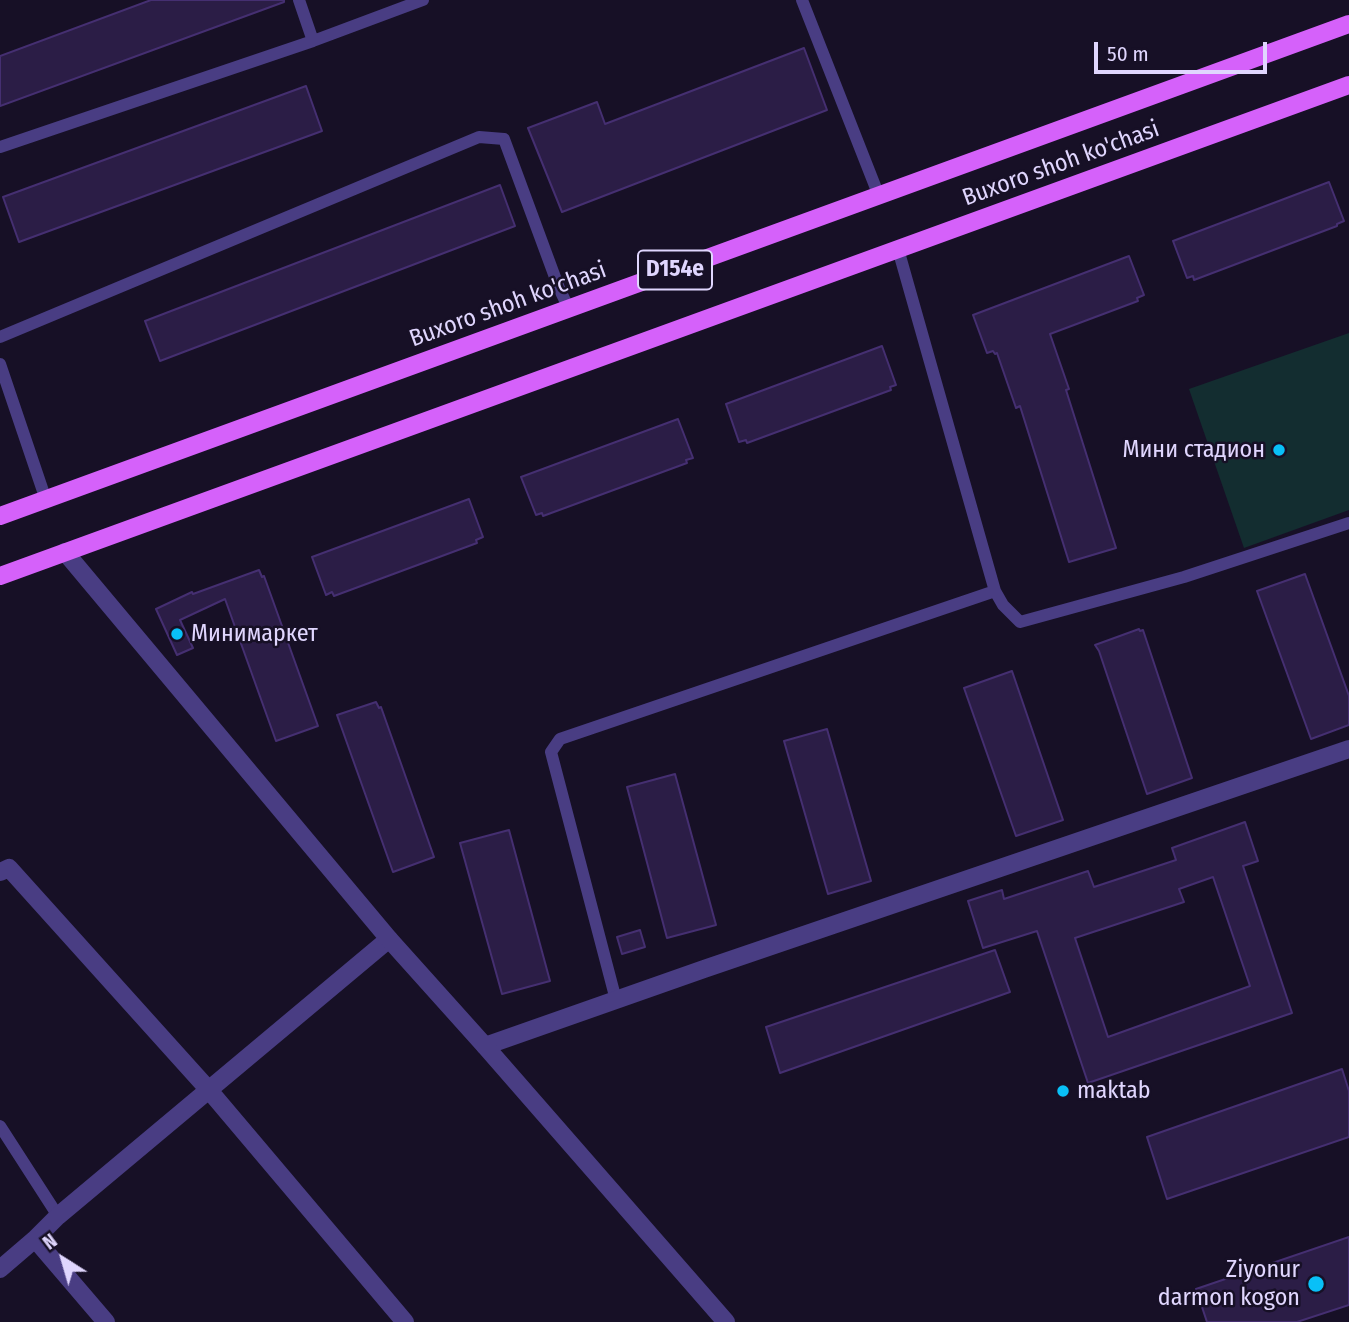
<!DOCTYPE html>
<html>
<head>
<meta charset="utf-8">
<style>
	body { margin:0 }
	#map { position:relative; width:1349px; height:1322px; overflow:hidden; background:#171026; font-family:"Fira Sans Condensed",sans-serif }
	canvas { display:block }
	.north { position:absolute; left:28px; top:1224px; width:70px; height:70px; -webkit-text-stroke:5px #171026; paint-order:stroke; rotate:323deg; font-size:19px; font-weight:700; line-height:28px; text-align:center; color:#e0d6fe }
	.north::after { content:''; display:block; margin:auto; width:24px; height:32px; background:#e0d6fe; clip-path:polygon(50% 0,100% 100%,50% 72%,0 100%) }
	.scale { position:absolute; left:1094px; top:42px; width:173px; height:32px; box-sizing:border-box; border:4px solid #e0d6fe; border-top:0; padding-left:9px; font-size:21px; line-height:24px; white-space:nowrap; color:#e0d6fe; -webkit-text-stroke:5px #171026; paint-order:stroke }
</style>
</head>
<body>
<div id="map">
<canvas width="1349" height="1322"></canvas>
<div class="north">N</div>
<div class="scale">50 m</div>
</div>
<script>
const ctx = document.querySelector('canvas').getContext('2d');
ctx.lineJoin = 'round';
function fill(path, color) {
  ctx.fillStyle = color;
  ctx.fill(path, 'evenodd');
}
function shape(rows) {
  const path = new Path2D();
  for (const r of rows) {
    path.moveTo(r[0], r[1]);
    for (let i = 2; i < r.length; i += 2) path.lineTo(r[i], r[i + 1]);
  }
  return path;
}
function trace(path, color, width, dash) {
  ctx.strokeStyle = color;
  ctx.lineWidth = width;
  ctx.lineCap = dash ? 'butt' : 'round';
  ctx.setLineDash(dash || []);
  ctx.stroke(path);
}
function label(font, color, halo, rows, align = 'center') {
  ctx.font = font + ' "Fira Sans Condensed",sans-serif';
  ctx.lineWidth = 5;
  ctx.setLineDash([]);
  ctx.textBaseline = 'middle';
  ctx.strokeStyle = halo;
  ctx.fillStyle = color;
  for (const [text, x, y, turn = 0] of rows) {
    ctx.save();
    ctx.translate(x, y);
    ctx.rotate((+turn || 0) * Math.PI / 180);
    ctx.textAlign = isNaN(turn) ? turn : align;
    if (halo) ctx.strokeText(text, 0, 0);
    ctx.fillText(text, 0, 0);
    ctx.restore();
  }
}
fill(shape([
	[1349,333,1349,510,1244,548,1189,389]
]), '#132d30');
const building = shape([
	[151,0,284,0,284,2,0,106,0,56,151,0],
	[804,48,827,110,562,212,528,128,597,102,605,124,804,48],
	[306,86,322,131,19,242,3,197,306,86],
	[1329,182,1344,221,1337,224,1337,226,1194,280,1193,276,1187,278,1173,241,1329,182],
	[500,185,515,226,160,361,145,321,500,185],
	[1129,256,1144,295,1137,298,1138,301,1050,334,1069,389,1066,390,1116,548,1069,562,1020,406,1016,408,997,353,995,354,993,351,987,353,973,315,1129,256],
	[882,346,896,385,890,387,891,390,747,443,746,440,739,442,726,404,882,346],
	[678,419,693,458,686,460,687,463,543,516,542,513,536,515,521,477,678,419],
	[469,499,483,537,476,540,477,543,334,596,332,592,326,595,312,557,469,499],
	[259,570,262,577,264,576,318,726,276,741,225,599,180,620,193,648,177,655,156,609,192,592,193,594,259,570],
	[1305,574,1349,696,1349,725,1311,739,1257,591,1305,574],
	[1139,629,1140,631,1143,630,1192,778,1147,794,1099,651,1095,645,1139,629],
	[1012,671,1063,820,1016,836,964,688,1012,671],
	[376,702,379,708,381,707,434,857,393,872,337,715,376,702],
	[827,729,871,881,828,894,784,741,827,729],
	[675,774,716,925,667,938,627,787,675,774],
	[1245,822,1258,861,1243,866,1292,1013,1088,1083,1037,931,983,948,968,901,1002,890,1004,899,1088,871,1094,887,1176,860,1172,848,1245,822],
	[1213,877,1250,986,1108,1037,1075,938,1184,902,1179,889,1213,877],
	[509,830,550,981,502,994,460,843,509,830],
	[640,930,645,947,622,954,617,937,640,930],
	[995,950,1010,992,780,1073,766,1027,995,950],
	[1342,1069,1349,1091,1349,1137,1167,1199,1147,1137,1342,1069],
	[1349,1237,1349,1305,1297,1322,1207,1322,1196,1289,1349,1237]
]);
fill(building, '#2b1d46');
trace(building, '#452f71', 2);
trace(shape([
	[802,0,879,196],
	[313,41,423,0],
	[0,147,313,41,299,0],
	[898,249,995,591,1003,605,1020,622,1184,577,1349,523],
	[0,337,479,137,504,139,559,288,569,309],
	[0,364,46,500],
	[616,1000,551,752,560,739,995,591],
	[0,1126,58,1216]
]), '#493d83', 12);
trace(shape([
	[0,872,9,868,208,1089,405,1322],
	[485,1046,704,969,1349,749],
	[35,1239,106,1322],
	[0,1269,35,1239,58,1216,389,939]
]), '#493d83', 18);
trace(shape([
	[65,552,389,939,485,1046,726,1322]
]), '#493d83', 18);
trace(shape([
	[0,516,1349,24],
	[0,576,1349,85]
]), '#d561fa', 18);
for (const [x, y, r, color] of [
	[1279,450,7,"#09c0f7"],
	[177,634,7,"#09c0f7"],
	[1063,1091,7,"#09c0f7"],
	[1316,1284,9,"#09c0f7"]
]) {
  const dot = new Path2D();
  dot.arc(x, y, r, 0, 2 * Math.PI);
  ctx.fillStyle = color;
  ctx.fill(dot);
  trace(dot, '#171026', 2.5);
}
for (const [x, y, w] of [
	[675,270,74]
]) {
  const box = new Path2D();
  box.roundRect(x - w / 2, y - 19.5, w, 39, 5);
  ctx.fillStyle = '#171026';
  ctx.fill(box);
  trace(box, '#e0d6fe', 2);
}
label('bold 23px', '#e0d6fe', null, [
	["D154e",675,270]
]);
label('24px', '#e0d6fe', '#171026', [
	["Buxoro shoh ko'chasi",1061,164,-20],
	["Buxoro shoh ko'chasi",508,305,-20]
]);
label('24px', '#e0d6fe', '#171026', [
	["Мини стадион",1265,450],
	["Минимаркет",191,634,"left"],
	["maktab",1077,1091,"left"],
	["Ziyonur",1300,1270],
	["darmon kogon",1300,1298]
], 'right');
</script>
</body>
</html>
